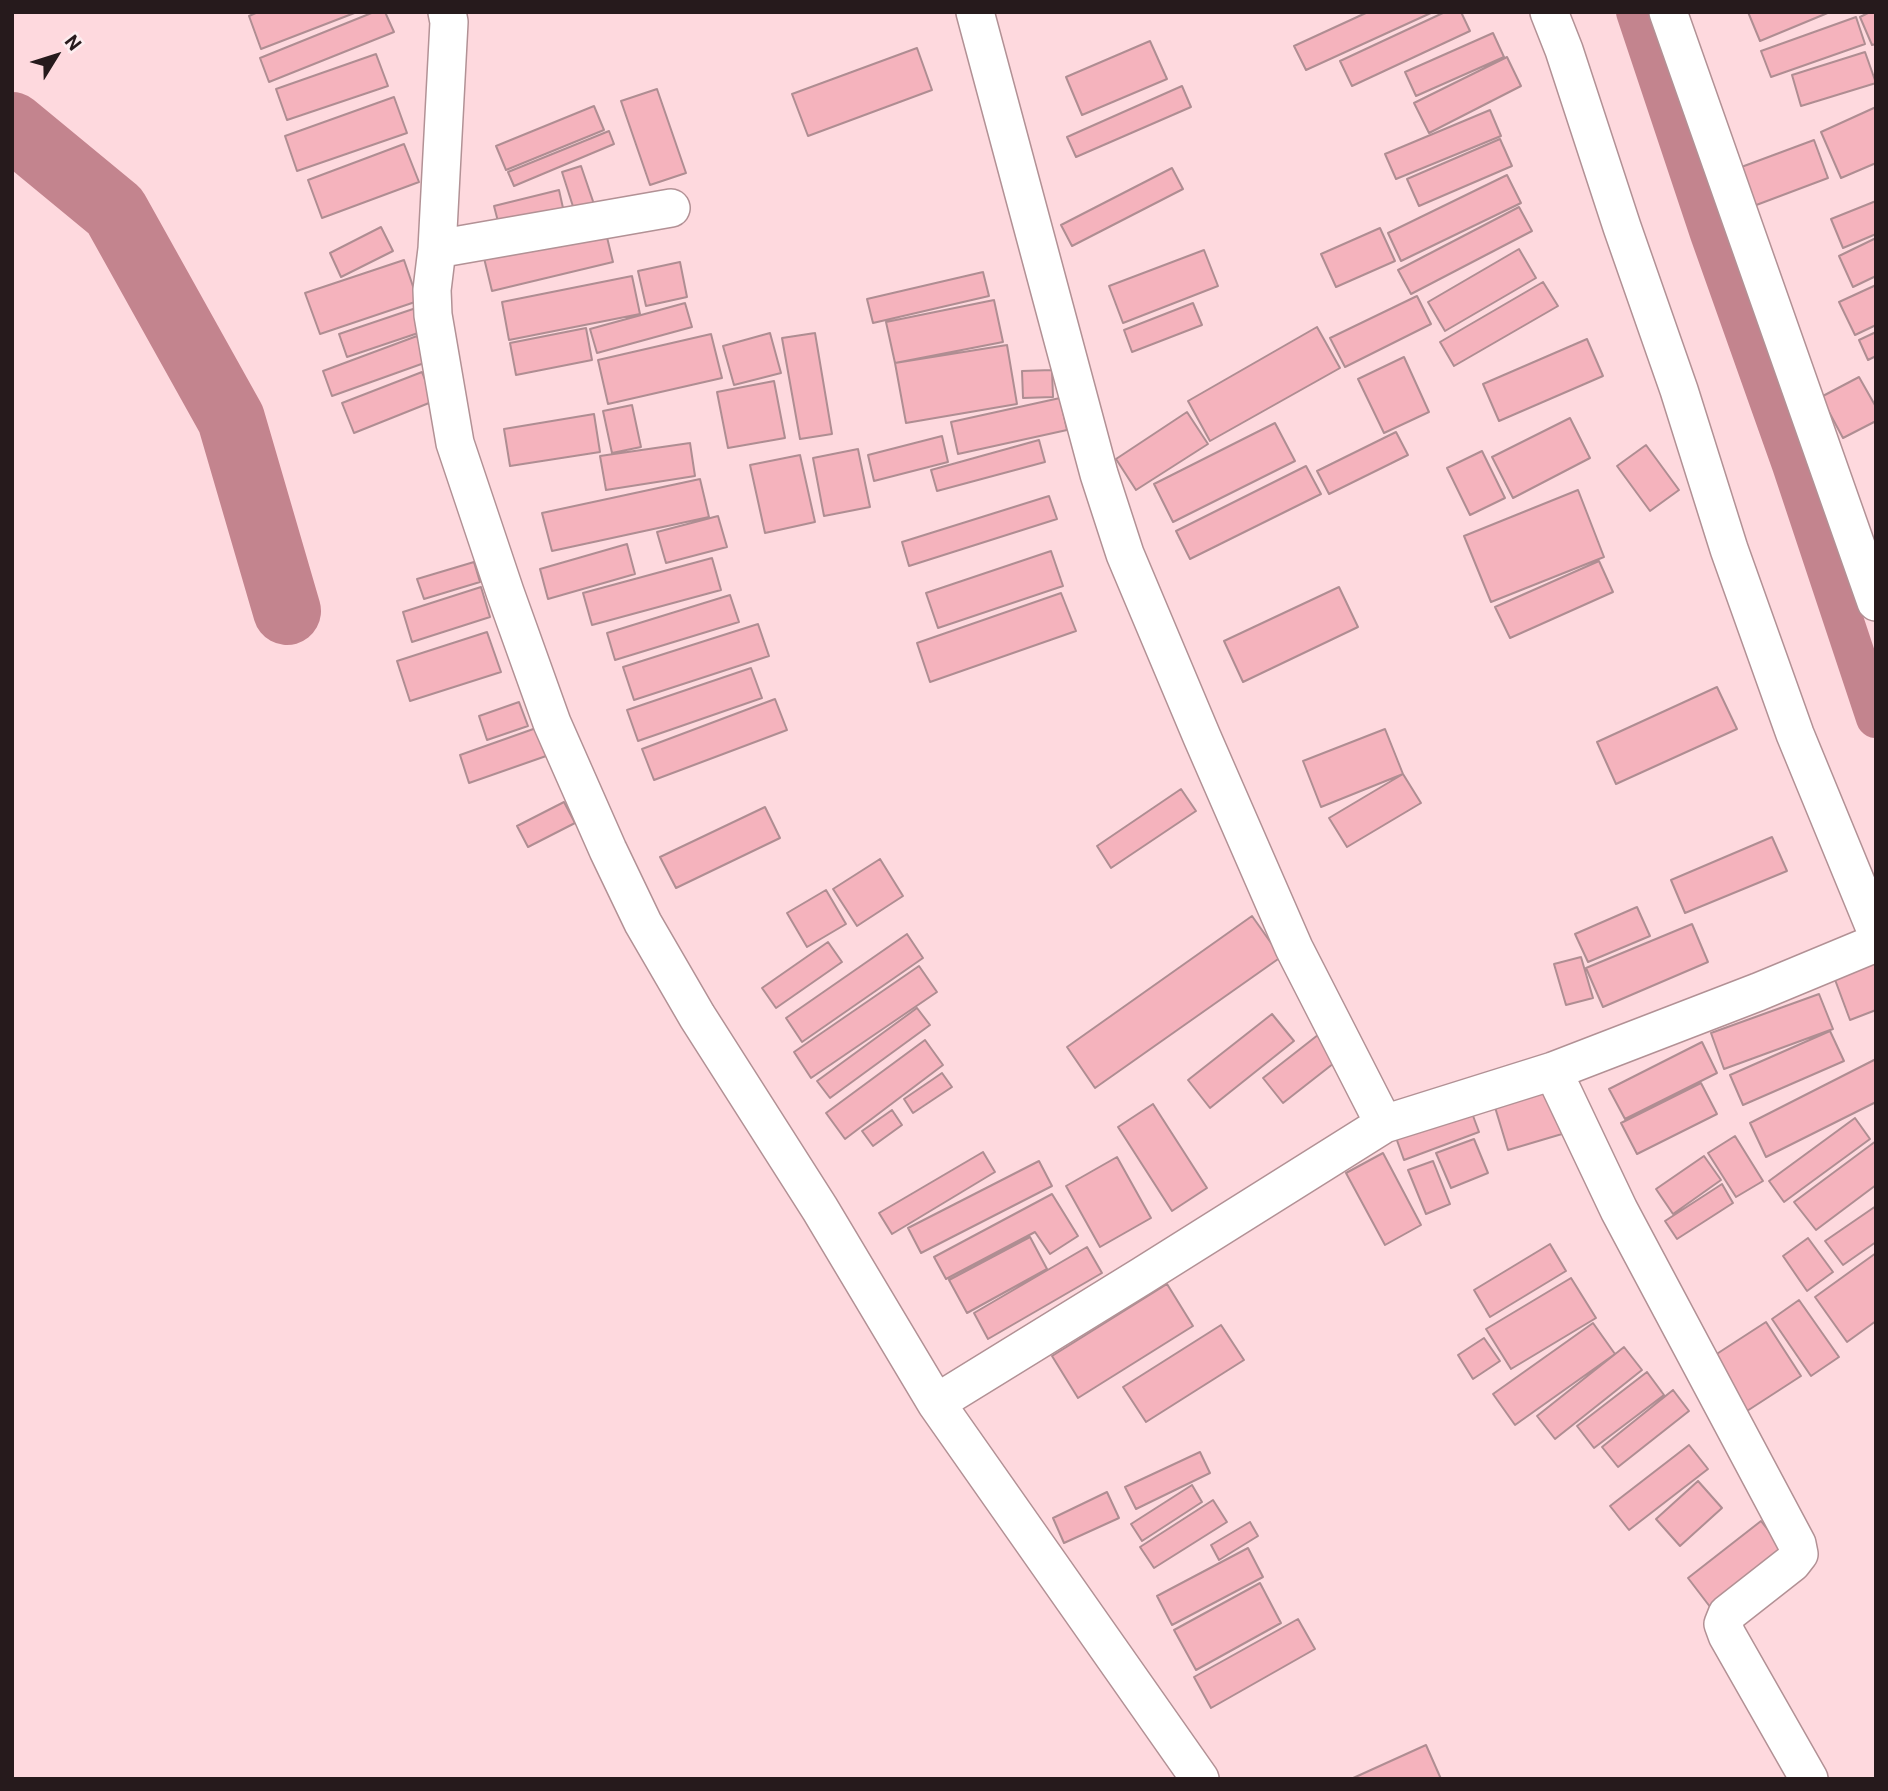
<!DOCTYPE html>
<html>
<head>
<meta charset="utf-8">
<style>
	body { margin:0 }
	#map { position:relative; width:1888px; height:1791px; overflow:hidden; background:#fed9de; font-family:Roboto,sans-serif }
	canvas { display:block }
	.frame { position:absolute; inset:0; border:14px solid #261a1c; pointer-events:none }
	.north { position:absolute; left:21px; top:21px; width:70px; height:70px; -webkit-text-stroke:5px #fcedef; paint-order:stroke; rotate:52deg; font-size:19px; font-weight:700; line-height:28px; text-align:center; color:#261a1c }
	.north::after { content:''; display:block; margin:auto; width:24px; height:32px; background:#261a1c; clip-path:polygon(50% 0,100% 100%,50% 72%,0 100%) }
</style>
</head>
<body>
<div id="map">
<canvas width="1888" height="1791"></canvas>
<div class="frame"></div>
<div class="north">N</div>
</div>
<script>
const ctx = document.querySelector('canvas').getContext('2d');
ctx.lineJoin = 'round';
function shape(rows) {
  const path = new Path2D();
  for (const r of rows) {
    path.moveTo(r[0], r[1]);
    for (let i = 2; i < r.length; i += 2) path.lineTo(r[i], r[i + 1]);
  }
  return path;
}
function trace(path, color, width, dash) {
  ctx.strokeStyle = color;
  ctx.lineWidth = width;
  ctx.lineCap = dash ? 'butt' : 'round';
  ctx.setLineDash(dash || []);
  ctx.stroke(path);
}
function fill(path, color) {
  ctx.fillStyle = color;
  ctx.fill(path, 'evenodd');
}
trace(shape([
	[1636,12,1710,234,1792,465,1876,718]
]), '#c3848e', 40);
trace(shape([
	[12,126,115,211,231,419,287,611]
]), '#c3848e', 68);
const building = shape([
	[258,12,357,12,261,49,249,16,258,12],
	[374,12,385,12,394,32,269,82,260,58,374,12],
	[1368,12,1433,12,1306,70,1294,46,1368,12],
	[1445,12,1461,12,1470,31,1352,86,1340,61,1445,12],
	[1748,12,1830,12,1760,41,1748,12],
	[1870,12,1876,12,1876,44,1872,45,1860,17,1870,12],
	[1856,17,1865,44,1771,77,1761,51,1856,17],
	[1493,33,1504,57,1416,96,1405,72,1493,33],
	[1150,41,1167,79,1082,115,1066,77,1150,41],
	[917,48,932,90,808,136,792,94,917,48],
	[1865,52,1876,83,1801,106,1792,75,1865,52],
	[376,54,388,86,287,120,276,89,376,54],
	[1507,57,1521,86,1429,133,1414,103,1507,57],
	[1182,86,1191,107,1076,157,1067,137,1182,86],
	[657,89,686,173,650,185,621,101,657,89],
	[394,97,407,133,297,171,285,136,394,97],
	[594,106,604,130,506,170,496,146,594,106],
	[1876,107,1876,163,1841,178,1821,132,1876,107],
	[1490,110,1501,136,1396,179,1385,154,1490,110],
	[609,131,614,144,514,186,508,172,609,131],
	[1500,139,1512,166,1419,206,1407,179,1500,139],
	[1814,140,1828,178,1751,207,1736,169,1814,140],
	[404,144,419,182,322,218,308,180,404,144],
	[581,166,597,213,577,219,562,172,581,166],
	[1172,168,1183,189,1072,246,1061,225,1172,168],
	[1507,175,1521,203,1401,261,1388,233,1507,175],
	[559,190,565,217,501,233,494,206,559,190],
	[1876,201,1876,234,1843,248,1831,219,1876,201],
	[1519,207,1532,231,1411,294,1398,270,1519,207],
	[381,227,393,251,341,277,330,253,381,227],
	[1380,228,1395,261,1336,287,1321,254,1380,228],
	[605,229,613,262,492,291,484,258,605,229],
	[1876,238,1876,276,1853,287,1839,256,1876,238],
	[1519,249,1536,278,1445,331,1428,302,1519,249],
	[1204,250,1218,286,1123,323,1109,286,1204,250],
	[404,260,418,301,320,334,305,293,404,260],
	[680,262,687,297,646,306,638,271,680,262],
	[983,272,989,296,873,323,867,299,983,272],
	[632,276,640,314,509,340,502,302,632,276],
	[1543,282,1558,306,1454,366,1440,342,1543,282],
	[1876,285,1876,325,1855,335,1839,302,1876,285],
	[1417,296,1431,324,1345,367,1330,338,1417,296],
	[994,300,1003,342,895,363,886,322,994,300],
	[685,303,692,327,597,353,590,329,685,303],
	[1193,303,1202,325,1132,352,1124,330,1193,303],
	[419,307,427,330,347,357,339,334,419,307],
	[1317,327,1340,368,1210,441,1188,401,1317,327],
	[586,328,592,360,516,375,510,343,586,328],
	[1876,332,1876,356,1868,360,1859,340,1876,332],
	[770,333,781,373,734,385,723,346,770,333],
	[815,333,832,434,800,439,782,338,815,333],
	[711,334,722,378,608,404,598,360,711,334],
	[417,336,427,362,332,396,323,371,417,336],
	[1587,339,1603,376,1499,421,1483,384,1587,339],
	[1007,345,1017,404,906,423,895,363,1007,345],
	[1404,357,1429,412,1384,433,1358,379,1404,357],
	[1052,370,1053,397,1023,398,1022,371,1052,370],
	[422,372,434,401,354,433,342,403,422,372],
	[1859,377,1876,407,1876,421,1843,438,1821,397,1859,377],
	[774,381,785,438,728,448,717,392,774,381],
	[1060,398,1067,430,958,454,951,422,1060,398],
	[632,405,641,447,612,453,603,411,632,405],
	[1187,412,1208,444,1136,490,1116,459,1187,412],
	[594,414,600,452,510,466,504,429,594,414],
	[1570,418,1590,458,1513,498,1492,457,1570,418],
	[1275,423,1295,461,1173,522,1154,484,1275,423],
	[1396,432,1408,455,1329,494,1317,471,1396,432],
	[942,436,948,462,874,481,868,455,942,436],
	[1039,440,1045,462,937,491,931,470,1039,440],
	[690,443,695,476,606,490,600,456,690,443],
	[1646,445,1679,490,1650,511,1617,466,1646,445],
	[858,449,870,507,824,516,813,458,858,449],
	[1482,451,1505,498,1470,515,1447,468,1482,451],
	[800,455,815,522,765,533,750,465,800,455],
	[1306,466,1321,494,1190,559,1176,531,1306,466],
	[700,479,709,517,552,551,542,513,700,479],
	[1578,490,1604,557,1491,602,1464,536,1578,490],
	[1049,496,1057,519,909,566,902,542,1049,496],
	[718,516,727,547,666,563,657,532,718,516],
	[627,544,635,574,548,599,540,569,627,544],
	[1051,551,1063,586,938,628,926,593,1051,551],
	[712,558,721,590,592,625,583,593,712,558],
	[1599,561,1613,592,1510,638,1495,607,1599,561],
	[474,562,480,582,424,599,417,579,474,562],
	[481,587,490,617,412,642,403,612,481,587],
	[1339,587,1358,627,1243,682,1224,641,1339,587],
	[1061,593,1076,631,930,682,917,643,1061,593],
	[730,595,739,622,615,660,607,633,730,595],
	[758,624,769,656,634,700,623,667,758,624],
	[487,632,501,672,410,701,397,661,487,632],
	[751,668,762,698,638,741,627,710,751,668],
	[1717,687,1737,729,1616,784,1597,742,1717,687],
	[775,699,787,730,654,780,642,749,775,699],
	[519,702,528,726,487,740,479,716,519,702],
	[539,727,549,755,469,783,460,755,539,727],
	[1385,729,1403,774,1321,807,1303,761,1385,729],
	[1403,774,1421,803,1347,847,1329,818,1403,774],
	[1181,789,1196,811,1111,868,1097,846,1181,789],
	[564,802,575,823,528,847,517,826,564,802],
	[765,807,780,838,676,888,660,857,765,807],
	[1772,837,1787,871,1685,913,1671,880,1772,837],
	[880,859,903,896,857,926,833,889,880,859],
	[826,890,846,924,807,947,787,913,826,890],
	[1637,907,1650,936,1588,962,1575,934,1637,907],
	[1252,916,1281,957,1095,1088,1067,1047,1252,916],
	[1692,924,1708,962,1603,1007,1586,968,1692,924],
	[907,934,923,958,802,1042,786,1018,907,934],
	[828,942,842,962,776,1008,762,988,828,942],
	[1581,957,1593,998,1566,1005,1554,964,1581,957],
	[1876,962,1876,1010,1850,1020,1834,977,1876,962],
	[919,966,937,992,811,1078,794,1052,919,966],
	[1819,994,1833,1029,1724,1069,1711,1033,1819,994],
	[917,1008,930,1025,830,1098,817,1081,917,1008],
	[1272,1014,1294,1041,1210,1108,1188,1080,1272,1014],
	[1323,1031,1343,1056,1283,1103,1263,1078,1323,1031],
	[1830,1031,1844,1061,1743,1105,1730,1075,1830,1031],
	[925,1040,943,1065,845,1139,826,1113,925,1040],
	[1702,1042,1717,1073,1625,1119,1609,1089,1702,1042],
	[1876,1059,1876,1102,1766,1157,1750,1123,1876,1059],
	[942,1073,952,1087,913,1113,904,1099,942,1073],
	[1701,1083,1717,1114,1637,1154,1621,1123,1701,1083],
	[1548,1088,1562,1134,1508,1150,1494,1104,1548,1088],
	[1153,1104,1207,1188,1172,1211,1118,1127,1153,1104],
	[1469,1105,1479,1132,1404,1160,1394,1132,1469,1105],
	[892,1110,902,1125,873,1146,862,1131,892,1110],
	[1855,1118,1870,1139,1784,1202,1769,1181,1855,1118],
	[1735,1136,1763,1181,1736,1197,1708,1153,1735,1136],
	[1474,1139,1488,1173,1451,1188,1436,1153,1474,1139],
	[1876,1141,1876,1185,1816,1230,1794,1202,1876,1141],
	[983,1152,995,1172,892,1234,879,1213,983,1152],
	[1383,1153,1421,1225,1385,1245,1346,1173,1383,1153],
	[1704,1156,1721,1180,1673,1214,1656,1189,1704,1156],
	[1117,1157,1151,1218,1100,1247,1066,1186,1117,1157],
	[1039,1161,1052,1186,921,1253,908,1228,1039,1161],
	[1433,1161,1450,1204,1426,1214,1408,1170,1433,1161],
	[1722,1184,1733,1203,1677,1239,1665,1221,1722,1184],
	[1052,1194,1078,1236,1050,1254,1035,1232,946,1279,934,1257,1052,1194],
	[1876,1206,1876,1242,1843,1265,1825,1241,1876,1206],
	[1030,1237,1047,1269,967,1313,949,1280,1030,1237],
	[1808,1238,1833,1272,1807,1291,1783,1256,1808,1238],
	[1550,1244,1566,1271,1490,1317,1474,1290,1550,1244],
	[1087,1247,1102,1273,988,1339,974,1313,1087,1247],
	[1876,1253,1876,1321,1847,1342,1815,1297,1876,1253],
	[1571,1278,1596,1318,1511,1369,1486,1329,1571,1278],
	[1167,1284,1193,1326,1078,1398,1052,1356,1167,1284],
	[1799,1300,1839,1357,1811,1376,1772,1319,1799,1300],
	[1766,1322,1801,1376,1747,1411,1712,1357,1766,1322],
	[1593,1323,1615,1354,1515,1425,1493,1394,1593,1323],
	[1221,1325,1244,1360,1146,1422,1123,1387,1221,1325],
	[1484,1338,1500,1361,1473,1379,1458,1355,1484,1338],
	[1624,1347,1642,1370,1555,1439,1537,1416,1624,1347],
	[1647,1372,1664,1395,1594,1448,1577,1426,1647,1372],
	[1673,1390,1689,1411,1618,1467,1602,1447,1673,1390],
	[1689,1445,1708,1469,1629,1530,1610,1506,1689,1445],
	[1200,1452,1210,1473,1136,1509,1125,1487,1200,1452],
	[1698,1481,1722,1508,1680,1546,1656,1519,1698,1481],
	[1192,1485,1202,1502,1142,1541,1131,1524,1192,1485],
	[1107,1492,1119,1518,1064,1543,1053,1518,1107,1492],
	[1213,1500,1227,1522,1154,1568,1140,1547,1213,1500],
	[1761,1521,1787,1554,1714,1612,1688,1578,1761,1521],
	[1250,1522,1258,1536,1219,1560,1211,1545,1250,1522],
	[1248,1548,1263,1577,1172,1625,1157,1596,1248,1548],
	[1260,1583,1281,1623,1196,1670,1174,1630,1260,1583],
	[1298,1619,1315,1649,1211,1708,1194,1677,1298,1619],
	[1426,1745,1441,1779,1351,1779,1426,1745]
]);
fill(building, '#f5b3bd');
trace(building, '#af8d92', 2);
const street = shape([
	[447,12,449,22,437,249,432,290,433,315,455,443,505,592,552,723,608,850,643,923,697,1016,820,1209,936,1403,1200,1779],
	[975,12,1099,474,1125,554,1202,737,1294,948,1384,1124,1553,1071,1758,992,1876,943],
	[1549,12,1564,50,1622,227,1679,390,1729,549,1795,734,1876,931],
	[1668,12,1876,602],
	[437,249,671,208],
	[1553,1071,1619,1210,1797,1544,1799,1554,1792,1563,1727,1614,1723,1624,1727,1635,1809,1779],
	[936,1403,1142,1276,1384,1124]
]);
trace(street, '#b29195', 40);
trace(street, '#fff', 37);
</script>
</body>
</html>
